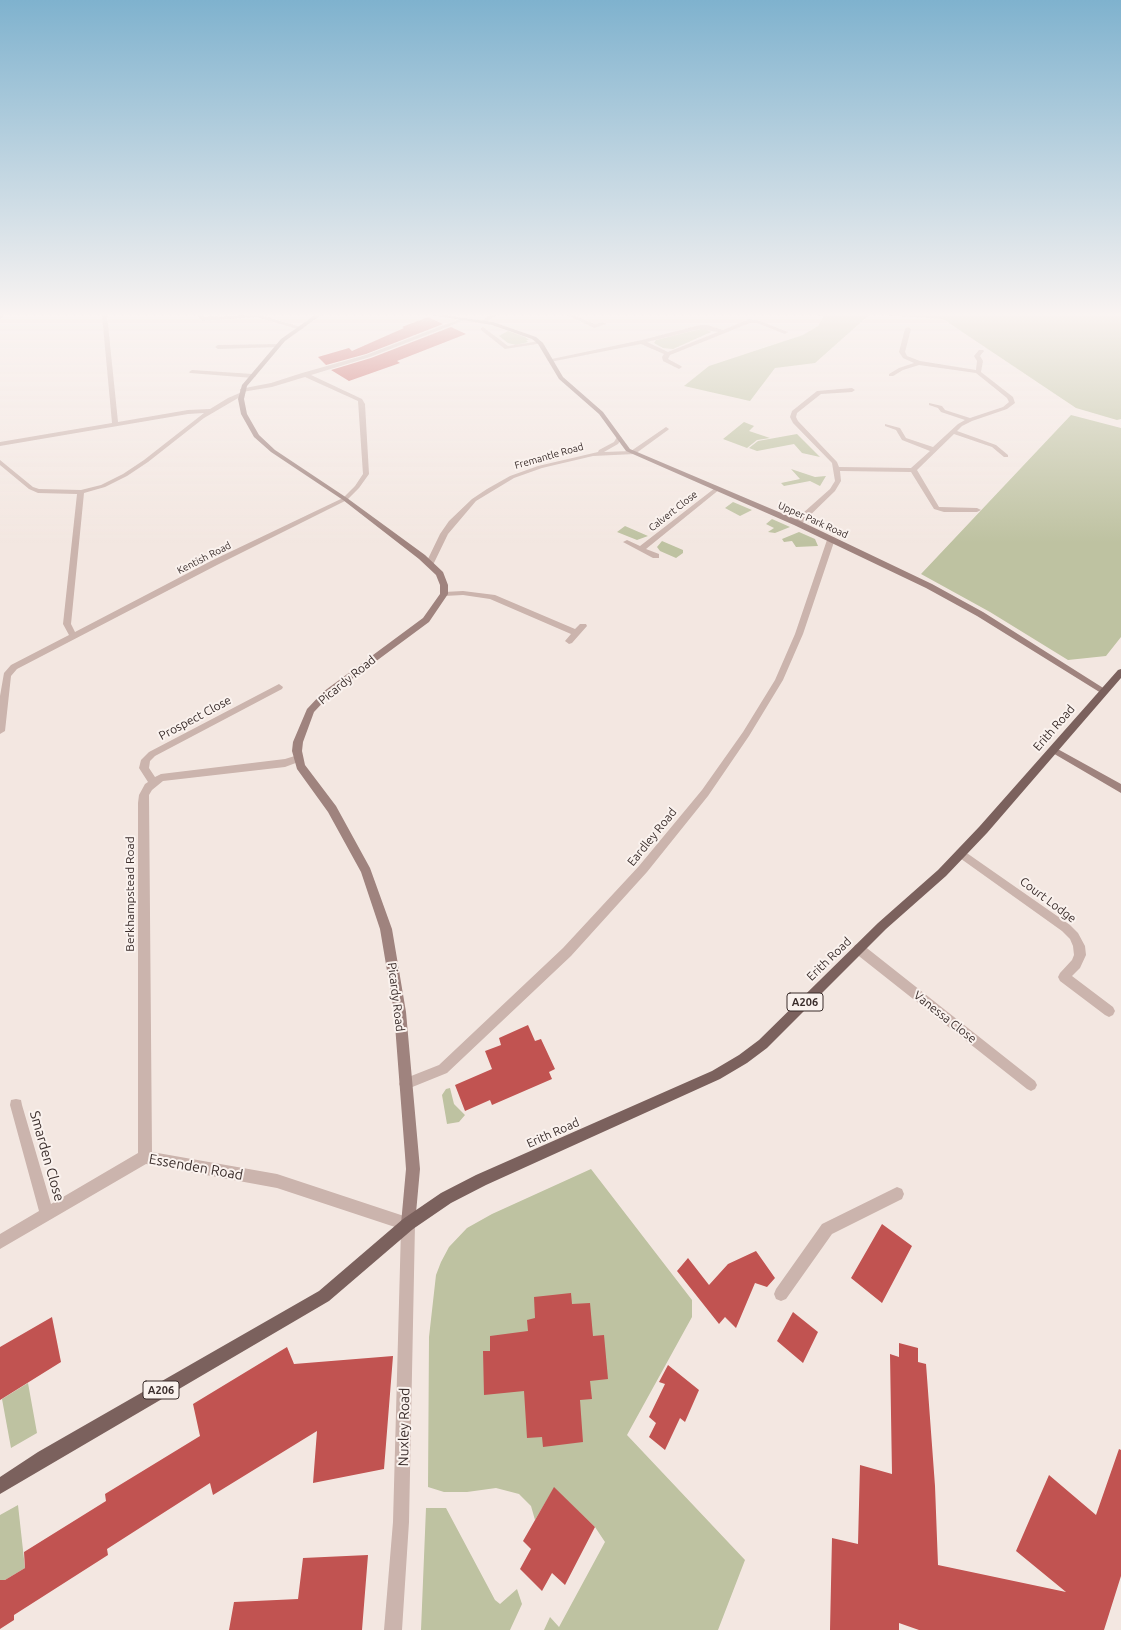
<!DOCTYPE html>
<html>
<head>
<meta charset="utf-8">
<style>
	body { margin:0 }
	canvas { display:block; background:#f3e7e1 }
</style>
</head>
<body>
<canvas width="1121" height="1630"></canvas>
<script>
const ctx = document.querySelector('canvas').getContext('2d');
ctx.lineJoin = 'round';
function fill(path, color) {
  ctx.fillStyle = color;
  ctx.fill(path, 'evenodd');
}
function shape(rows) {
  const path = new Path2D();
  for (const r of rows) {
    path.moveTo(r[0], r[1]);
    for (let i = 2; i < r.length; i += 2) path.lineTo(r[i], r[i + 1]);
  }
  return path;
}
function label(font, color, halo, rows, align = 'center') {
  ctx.font = font + ' Ubuntu,sans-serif';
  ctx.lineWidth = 4;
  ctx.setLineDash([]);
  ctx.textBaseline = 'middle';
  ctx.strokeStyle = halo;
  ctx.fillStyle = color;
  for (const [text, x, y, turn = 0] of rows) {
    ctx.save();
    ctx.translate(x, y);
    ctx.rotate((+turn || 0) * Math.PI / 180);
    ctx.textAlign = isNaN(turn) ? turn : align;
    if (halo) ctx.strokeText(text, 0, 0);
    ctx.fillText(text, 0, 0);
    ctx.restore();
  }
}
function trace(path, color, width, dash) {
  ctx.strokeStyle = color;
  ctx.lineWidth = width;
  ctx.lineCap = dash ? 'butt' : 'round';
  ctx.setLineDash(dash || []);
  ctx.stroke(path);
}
fill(shape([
	[817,315,869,315,815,363,775,368,750,401,684,386,709,366,803,335,818,326,824,316],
	[886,315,1121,315,1121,419,1117,420,1076,408,943,319],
	[704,328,711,332,673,349,663,348,654,343,656,340],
	[508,331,525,337,529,340,526,340,528,342,516,345,508,343,499,336],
	[1071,415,1121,428,1121,637,1106,656,1068,660,990,612,921,574],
	[744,422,754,426,749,431,770,438,757,440,747,448,723,439],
	[797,434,820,457,802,453,794,444,757,451,749,448,758,441],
	[791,469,815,477,826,476,820,486,810,481,784,486,781,483,800,479],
	[733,502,752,510,740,516,725,508],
	[772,519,790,527,775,533,768,532,774,528,766,524],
	[625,526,648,536,637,540,617,532],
	[799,532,815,539,818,546,796,547,792,541,784,542,782,539],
	[662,541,683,550,683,553,676,558,660,551,657,547],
	[450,1088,454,1104,465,1115,459,1122,447,1124,442,1095,446,1089],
	[591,1169,692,1300,692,1317,627,1435,745,1560,718,1630,544,1630,550,1617,559,1627,605,1542,595,1527,554,1488,535,1520,531,1506,519,1494,496,1488,467,1492,444,1492,428,1487,429,1337,436,1275,441,1262,449,1247,467,1228,492,1214],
	[28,1383,37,1433,11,1448,2,1399],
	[18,1505,25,1568,0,1583,0,1515],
	[426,1508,446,1508,495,1600,500,1604,517,1589,522,1604,510,1630,421,1630]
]), '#bec2a1');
fill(shape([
	[428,317,443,324,366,354,326,365,318,357,349,348,352,351,404,328,402,327],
	[451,327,466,334,397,361,400,363,349,381,331,370,371,358],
	[528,1025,535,1041,541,1039,555,1069,549,1072,552,1079,492,1105,490,1100,465,1111,455,1085,492,1069,485,1051,501,1045,499,1038],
	[882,1224,912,1246,882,1303,851,1278],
	[756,1251,775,1278,767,1287,755,1283,736,1328,725,1317,719,1324,677,1271,688,1258,709,1285,728,1264],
	[571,1293,572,1304,590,1303,593,1336,604,1335,608,1379,590,1381,592,1399,580,1400,583,1442,543,1447,542,1437,527,1438,524,1391,484,1395,483,1351,490,1351,490,1336,528,1331,527,1320,535,1318,534,1297],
	[793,1312,818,1332,803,1363,777,1341],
	[52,1317,61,1362,0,1400,0,1347],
	[899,1343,918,1348,918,1362,926,1364,935,1486,938,1565,1066,1592,1016,1551,1049,1475,1096,1515,1119,1449,1121,1450,1121,1576,1104,1630,919,1630,899,1623,899,1630,830,1630,832,1538,858,1544,860,1465,892,1474,890,1354,899,1357],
	[287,1347,294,1364,393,1356,384,1469,313,1483,317,1431,213,1495,210,1483,107,1549,108,1555,14,1615,14,1620,0,1629,0,1580,5,1580,25,1568,24,1552,106,1501,105,1494,200,1436,193,1404],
	[668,1365,699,1390,685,1422,680,1418,665,1450,649,1437,656,1423,649,1417,665,1384,659,1382],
	[554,1487,595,1527,565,1585,552,1573,542,1591,520,1569,531,1549,523,1541],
	[368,1555,362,1630,229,1630,234,1602,298,1599,303,1558]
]), '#c15351');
fill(shape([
	[0,315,2,315,3,317,0,319,0,315],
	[102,315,107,315,118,422,188,410,210,409,228,398,242,392,245,394,204,418,148,462,127,476,105,487,84,493,71,624,75,632,211,561,343,498,355,486,363,474,358,401,305,377,272,387,242,392,240,391,240,389,271,383,302,373,366,355,460,319,465,320,370,357,311,375,362,399,365,404,369,474,359,488,347,500,217,565,17,669,11,676,5,731,0,734,0,696,4,673,11,665,69,635,63,624,77,494,38,493,29,489,0,465,0,460,33,487,39,489,81,490,101,485,123,474,144,460,204,413,188,414,0,446,0,442,112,423,102,315],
	[197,315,202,315,204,317,260,315,304,328,301,330,256,317,202,321,197,315],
	[490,315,496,315,486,323,482,323,482,321,490,315],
	[567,315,573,315,595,324,603,322,606,324,594,328,567,315],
	[749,319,760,321,788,332,785,334,757,323,750,323,670,355,668,359,681,366,682,367,679,369,663,361,662,357,664,354,641,344,550,362,547,360,642,340,700,325,707,325,723,330,749,319],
	[700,329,718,332,668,352,647,342,700,329],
	[483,327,508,346,540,341,543,343,505,349,481,330,481,328,483,327],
	[908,327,911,329,905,352,907,356,920,361,976,370,977,361,974,356,979,350,983,350,984,351,980,356,983,361,981,372,1013,397,1015,403,1007,409,972,421,962,426,957,431,996,445,1008,455,1008,457,1004,457,992,447,954,434,917,470,939,507,977,508,981,510,977,512,944,512,934,509,911,472,840,471,841,481,835,491,800,525,794,525,794,521,830,489,835,481,832,463,793,423,790,417,792,411,817,391,852,388,855,390,852,392,821,394,797,413,796,417,798,421,837,462,839,467,911,468,930,451,902,440,896,430,885,426,885,424,900,428,906,438,933,447,958,424,965,420,941,412,938,408,929,405,929,403,942,406,945,410,970,418,1003,407,1009,402,1007,398,976,373,919,365,903,370,893,376,889,376,889,374,899,368,914,363,903,358,899,352,905,329,908,327],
	[281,344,281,346,279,347,218,349,215,347,218,345,281,344],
	[192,370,253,374,256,376,253,378,190,373,189,372,192,370],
	[666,427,669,429,668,430,635,454,593,456,542,468,514,478,476,501,448,534,433,565,430,565,426,563,440,534,449,521,472,499,487,489,510,476,538,466,598,452,599,450,614,442,617,437,622,438,618,444,604,452,631,451,666,427],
	[715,488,720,489,646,549,659,554,659,558,653,558,623,542,627,540,640,546,715,488],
	[828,537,834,537,835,539,803,634,783,680,749,736,708,796,647,872,571,956,447,1073,405,1090,401,1088,399,1084,401,1080,439,1065,563,948,639,866,702,790,743,732,775,680,795,634,828,537],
	[463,591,495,595,575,629,580,624,586,624,587,626,572,643,569,644,565,641,571,634,490,599,463,595,444,596,440,594,444,592,463,591],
	[279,684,283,687,282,689,155,756,150,761,149,768,155,777,161,774,285,759,298,755,303,759,301,761,285,767,163,781,152,790,149,795,152,1152,277,1174,413,1219,415,1224,409,1522,402,1630,384,1630,393,1522,401,1229,277,1188,146,1164,0,1249,0,1234,39,1211,10,1105,11,1100,16,1099,21,1100,22,1105,51,1204,138,1153,138,803,139,795,145,784,148,782,139,768,141,760,149,752,279,684],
	[961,849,1070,925,1078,933,1085,946,1086,955,1080,968,1072,976,1113,1007,1115,1011,1113,1015,1109,1017,1105,1015,1060,981,1058,977,1060,973,1072,960,1074,955,1073,946,1070,939,1062,931,957,856,956,853,957,850,961,849],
	[859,944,863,945,1035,1081,1037,1085,1035,1089,1031,1091,1027,1089,855,953,853,949,855,945,859,944],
	[897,1187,902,1189,904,1194,902,1199,832,1234,786,1299,781,1301,776,1299,774,1294,776,1289,822,1224,897,1187]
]), '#cbb4ad');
fill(shape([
	[315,315,321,315,285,341,247,386,244,399,247,414,259,435,275,450,347,498,425,555,443,572,448,585,448,594,429,622,329,696,314,712,303,742,302,751,305,765,336,806,370,868,392,929,406,1012,420,1169,415,1224,413,1229,408,1231,403,1229,401,1224,406,1169,405,1155,394,1012,380,929,361,872,328,812,297,769,292,751,293,742,307,709,323,692,423,618,440,594,440,585,436,575,419,559,343,500,271,452,254,437,241,414,238,399,242,385,281,339,315,315],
	[432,315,442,315,493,322,536,337,543,343,563,377,603,412,630,449,800,521,932,584,983,612,1108,691,1107,693,1101,693,977,616,926,588,794,525,626,451,599,414,559,379,538,344,532,339,492,325,432,315],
	[1054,747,1121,784,1121,793,1051,752,1049,750,1054,747]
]), '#9f837e');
fill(shape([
	[1121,669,1121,678,987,833,946,876,886,929,767,1048,747,1063,720,1079,486,1185,451,1203,413,1229,329,1301,0,1494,0,1477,38,1452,319,1291,403,1219,441,1193,476,1175,712,1071,739,1055,759,1040,878,923,938,870,979,827,1118,670,1121,669]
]), '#7b615d');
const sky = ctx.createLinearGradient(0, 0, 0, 543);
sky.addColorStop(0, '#7fb2ce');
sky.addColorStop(0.58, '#faf4f2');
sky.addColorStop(1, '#faf4f200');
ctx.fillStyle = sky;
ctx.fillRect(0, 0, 1121, 543);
label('10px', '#3a2d2b', '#faf2ee', [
	["Fremantle Road",549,456,-16],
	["Calvert Close",673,511,-38],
	["Upper Park Road",813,520,24],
	["Kentish Road",204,558,-27]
]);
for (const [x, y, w] of [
	[805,1002,36],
	[161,1390,36]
]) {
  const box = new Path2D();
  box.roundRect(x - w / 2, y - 9, w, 18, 3);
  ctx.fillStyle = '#faf2ee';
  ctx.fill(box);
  trace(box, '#3a2d2b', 1);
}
label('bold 11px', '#3a2d2b', null, [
	["A206",805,1002],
	["A206",161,1390]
]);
label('12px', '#3a2d2b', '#faf2ee', [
	["Picardy Road",347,680,-39],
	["Prospect Close",195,718,-28],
	["Erith Road",1054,728,-49],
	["Eardley Road",652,837,-51],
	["Berkhampstead Road",130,894,-90],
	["Court Lodge",1048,900,37],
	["Erith Road",829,959,-44],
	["Picardy Road",396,997,83],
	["Vanessa Close",945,1017,38],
	["Erith Road",553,1133,-24]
]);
label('14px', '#3a2d2b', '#faf2ee', [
	["Smarden Close",47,1156,74],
	["Essenden Road",196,1167,10],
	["Nuxley Road",404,1427,-89]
]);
</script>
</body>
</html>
